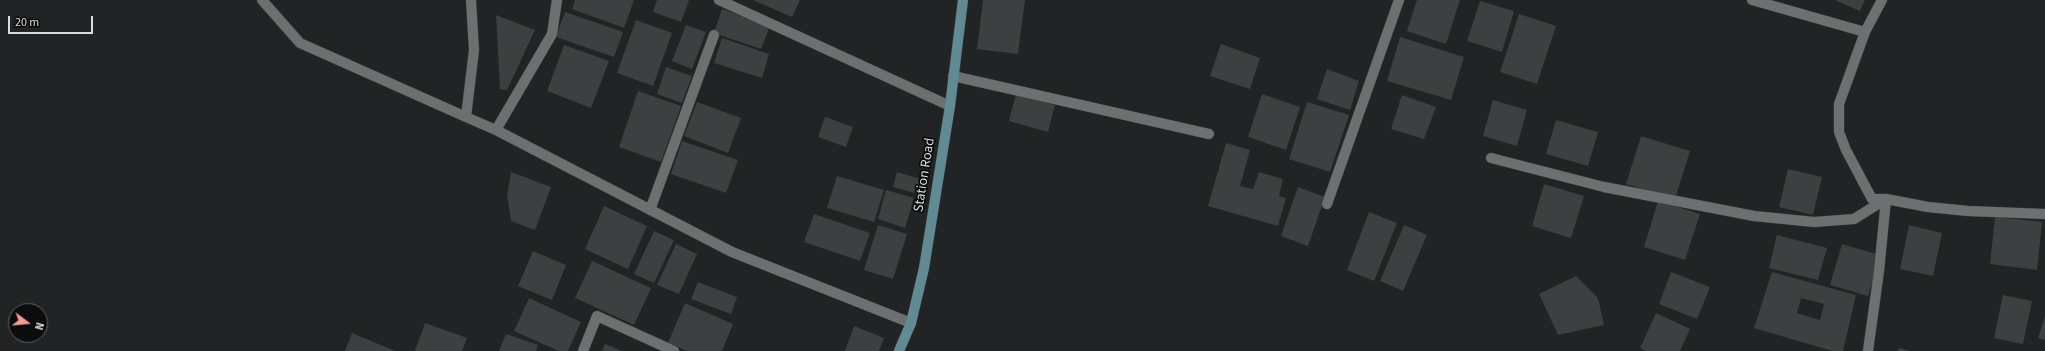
<!DOCTYPE html>
<html>
<head>
<meta charset="utf-8">
<style>
	body { margin:0 }
	#map { position:relative; width:2045px; height:351px; overflow:hidden; background:#212324; font-family:"Source Sans 3",sans-serif }
	canvas { display:block }
	.north { position:absolute; left:8px; top:303px; width:40px; height:40px; box-sizing:border-box; background:#0b0c0d; border:1px solid #5e5f60; border-radius:50%; rotate:106deg; font-size:11px; font-weight:700; line-height:16px; text-align:center; color:#dbdcdd }
	.north::after { content:''; display:block; margin:auto; width:14px; height:18px; background:#f59b97; clip-path:polygon(50% 0,100% 100%,50% 72%,0 100%) }
	.scale { position:absolute; left:8px; top:16px; width:85px; height:18px; box-sizing:border-box; border:2px solid #dbdcdd; border-top:0; padding-left:5px; font-size:12px; line-height:14px; white-space:nowrap; color:#dbdcdd; -webkit-text-stroke:3px #0b0c0d; paint-order:stroke }
</style>
</head>
<body>
<div id="map">
<canvas width="2045" height="351"></canvas>
<div class="north">N</div>
<div class="scale">20 m</div>
</div>
<script>
const ctx = document.querySelector('canvas').getContext('2d');
ctx.lineJoin = 'round';
function fill(path, color) {
  ctx.fillStyle = color;
  ctx.fill(path, 'evenodd');
}
function shape(rows) {
  const path = new Path2D();
  for (const r of rows) {
    path.moveTo(r[0], r[1]);
    for (let i = 2; i < r.length; i += 2) path.lineTo(r[i], r[i + 1]);
  }
  return path;
}
function trace(path, color, width, dash) {
  ctx.strokeStyle = color;
  ctx.lineWidth = width;
  ctx.lineCap = dash ? 'butt' : 'round';
  ctx.setLineDash(dash || []);
  ctx.stroke(path);
}
function label(font, color, halo, rows, align = 'center') {
  ctx.font = font + ' "Source Sans 3",sans-serif';
  ctx.lineWidth = 3.5;
  ctx.setLineDash([]);
  ctx.textBaseline = 'middle';
  ctx.strokeStyle = halo;
  ctx.fillStyle = color;
  for (const [text, x, y, turn = 0] of rows) {
    ctx.save();
    ctx.translate(x, y);
    ctx.rotate((+turn || 0) * Math.PI / 180);
    ctx.textAlign = isNaN(turn) ? turn : align;
    if (halo) ctx.strokeText(text, 0, 0);
    ctx.fillText(text, 0, 0);
    ctx.restore();
  }
}
fill(shape([
	[575,0,634,0,624,28,572,9],
	[657,0,689,0,681,22,653,12],
	[753,0,800,0,792,17],
	[983,0,1025,0,1018,54,977,49],
	[1417,0,1460,0,1446,44,1407,31],
	[1835,0,1865,0,1860,11],
	[1480,1,1514,11,1502,52,1467,41],
	[722,9,770,26,761,49,714,33],
	[565,12,623,32,614,57,556,37],
	[1519,14,1556,26,1537,84,1500,72],
	[496,15,535,30,507,90,500,89],
	[636,20,672,33,653,86,617,73],
	[686,25,706,32,692,69,672,61],
	[1400,37,1464,57,1451,100,1387,81],
	[722,38,769,54,762,78,714,63],
	[1221,44,1260,58,1250,89,1210,76],
	[564,45,609,61,591,108,547,91],
	[666,67,692,76,682,103,657,94],
	[1327,69,1359,81,1350,110,1317,99],
	[638,91,681,106,661,162,619,147],
	[1016,94,1055,105,1048,132,1009,121],
	[1262,94,1300,107,1286,150,1248,137],
	[1402,95,1436,107,1424,139,1391,129],
	[1493,100,1527,110,1517,146,1483,136],
	[697,102,741,118,728,153,684,136],
	[1307,102,1349,115,1330,172,1289,159],
	[825,117,853,127,846,147,818,137],
	[1556,120,1598,132,1588,166,1546,154],
	[1641,136,1690,151,1675,199,1626,184],
	[682,141,738,160,726,193,671,174],
	[1226,143,1250,150,1240,186,1253,189,1259,172,1283,179,1279,196,1286,198,1278,226,1208,206],
	[1788,169,1822,177,1813,215,1779,207],
	[511,172,551,187,535,230,511,221,507,195],
	[897,172,923,180,918,194,893,187],
	[837,176,884,190,874,222,827,208],
	[1544,184,1584,196,1571,238,1532,226],
	[1298,187,1325,197,1308,246,1281,236],
	[886,190,914,198,905,228,878,219],
	[1658,201,1700,214,1685,260,1644,247],
	[604,206,647,226,628,269,585,249],
	[1369,212,1397,223,1374,281,1347,270],
	[814,214,870,233,860,261,804,242],
	[1995,217,2042,222,2037,270,1990,264],
	[878,225,907,234,893,279,864,270],
	[1404,225,1427,235,1403,291,1380,281],
	[1909,225,1942,233,1933,276,1900,269],
	[654,231,674,240,654,283,634,274],
	[1777,235,1827,248,1818,280,1769,268],
	[676,244,697,254,679,294,657,285],
	[1842,244,1880,255,1868,296,1830,285],
	[533,251,566,265,552,300,518,286],
	[592,261,651,288,634,325,575,298],
	[1671,272,1710,287,1697,319,1659,304],
	[1772,272,1856,295,1843,351,1832,351,1754,328],
	[1801,298,1824,304,1820,320,1797,313],
	[1576,276,1598,298,1604,325,1558,335,1539,294],
	[698,282,737,297,731,314,691,299],
	[2003,295,2032,301,2023,344,1994,338],
	[529,298,581,322,568,351,559,351,514,331],
	[685,303,733,324,722,351,687,351,668,343],
	[1656,313,1690,329,1680,351,1646,351,1640,348],
	[2045,316,2045,340,2038,338],
	[425,323,467,338,462,351,415,351],
	[854,326,884,338,879,351,845,351],
	[352,333,395,351,345,351],
	[506,334,538,345,536,351,499,351],
	[605,344,622,351,602,351],
	[1899,348,1910,351,1898,351]
]), '#3d4040');
const minor = shape([
	[262,0,300,43,466,117],
	[471,0,474,50,466,117,496,130,732,252,911,323],
	[719,0,950,106],
	[1752,0,1865,32],
	[953,76,1209,134],
	[496,130,552,34,557,0],
	[1491,158,1604,187,1754,216,1814,222,1854,219,1886,199,1928,207,1968,211,2045,214],
	[1327,204,1399,0],
	[650,210,714,35],
	[583,351,597,316,674,351],
	[1868,351,1879,271,1886,199,1872,199,1846,150,1839,132,1839,104,1865,32,1882,0]
]);
const secondary = shape([
	[899,351,911,323,924,268,950,106,963,0]
]);
trace(minor, '#3c3f3f', 11);
trace(secondary, '#3c3f3f', 11);
trace(minor, '#6d7071', 10);
trace(secondary, '#628a95', 10);
label('14px', '#dbdcdd', '#0b0c0d', [
	["Station Road",925,175,-81]
]);
</script>
</body>
</html>
